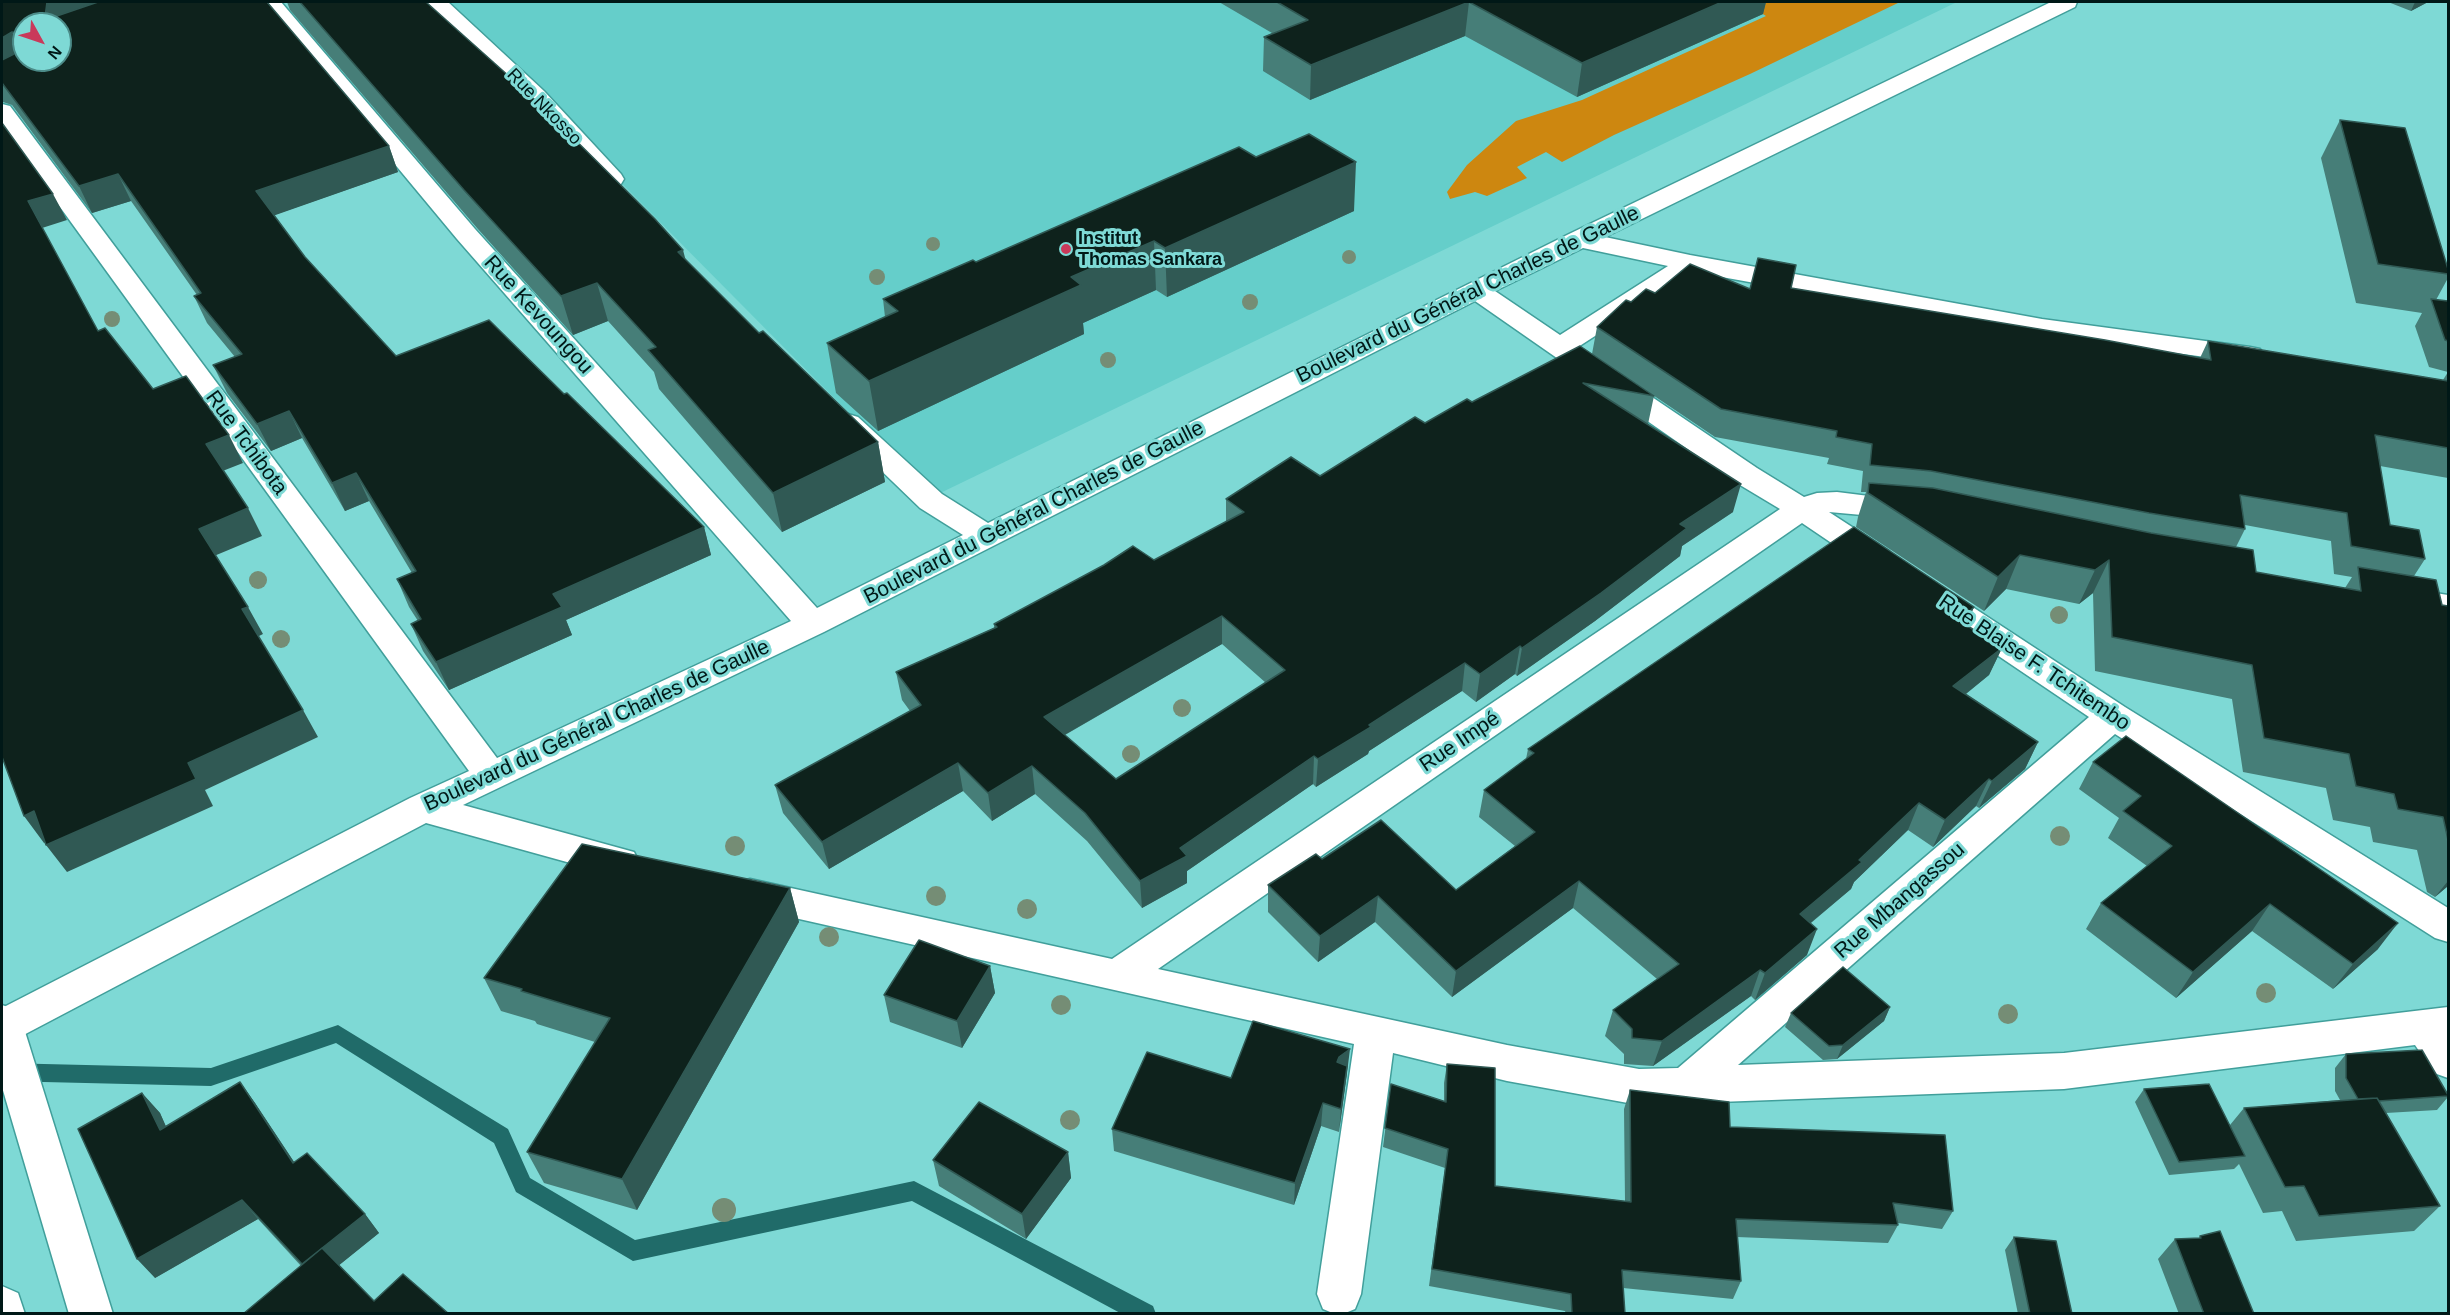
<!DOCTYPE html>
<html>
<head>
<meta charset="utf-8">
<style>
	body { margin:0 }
	#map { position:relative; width:2450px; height:1315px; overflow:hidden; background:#7ed9d5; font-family:Helvetica,sans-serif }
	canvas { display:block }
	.frame { position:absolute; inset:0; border:3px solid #001817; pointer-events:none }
	.north { position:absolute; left:12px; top:12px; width:60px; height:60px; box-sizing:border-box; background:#7ed9d5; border:2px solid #4c8c89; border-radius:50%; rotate:130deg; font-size:16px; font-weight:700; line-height:24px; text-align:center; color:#001817 }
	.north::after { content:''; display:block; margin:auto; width:21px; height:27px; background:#c9395a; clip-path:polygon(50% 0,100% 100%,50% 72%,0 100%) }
</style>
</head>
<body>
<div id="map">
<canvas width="2450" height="1315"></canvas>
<div class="frame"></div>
<div class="north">N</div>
</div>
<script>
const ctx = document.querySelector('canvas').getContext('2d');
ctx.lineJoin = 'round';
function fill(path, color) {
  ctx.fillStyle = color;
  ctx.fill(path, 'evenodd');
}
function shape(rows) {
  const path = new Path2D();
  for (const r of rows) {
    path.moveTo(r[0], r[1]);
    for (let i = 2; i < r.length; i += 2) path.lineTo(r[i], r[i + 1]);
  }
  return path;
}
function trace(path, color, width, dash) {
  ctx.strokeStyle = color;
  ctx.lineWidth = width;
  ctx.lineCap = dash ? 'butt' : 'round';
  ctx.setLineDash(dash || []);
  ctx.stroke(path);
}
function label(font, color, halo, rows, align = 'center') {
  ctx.font = font + ' Helvetica,sans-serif';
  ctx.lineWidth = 6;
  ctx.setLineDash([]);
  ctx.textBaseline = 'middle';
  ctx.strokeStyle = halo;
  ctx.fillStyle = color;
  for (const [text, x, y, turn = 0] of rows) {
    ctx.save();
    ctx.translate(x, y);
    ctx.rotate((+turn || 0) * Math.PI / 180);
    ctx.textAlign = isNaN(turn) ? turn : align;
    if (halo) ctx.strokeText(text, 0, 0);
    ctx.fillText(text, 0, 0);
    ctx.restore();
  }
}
fill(shape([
	[442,2,1957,2,932,497]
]), '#65ceca');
fill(shape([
	[1743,2,1900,2,1750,74,1614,135,1562,162,1546,152,1517,167,1527,178,1487,196,1475,192,1450,199,1447,192,1467,165,1516,121,1582,100,1766,16]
]), '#cd8710');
fill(shape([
	[338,1025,508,1129,530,1178,635,1240,914,1181,1153,1306,1156,1314,1122,1314,912,1201,633,1261,516,1192,494,1143,336,1043,211,1086,2,1081,2,1063,211,1068,338,1025]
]), '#206b69');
const minor = shape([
	[260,2,281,2,475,229,817,608,963,535,920,508,838,429,834,423,838,417,848,414,858,417,942,494,988,523,1569,234,2051,2,2077,2,2075,7,1605,237,1690,255,2042,319,2250,347,2260,349,2264,355,2260,361,2250,363,2042,335,1694,272,1578,347,1757,468,1804,497,1817,493,1837,492,1917,502,1921,509,1917,516,1906,519,1829,512,1889,551,1894,559,1889,567,1878,570,1867,567,1802,523,1158,969,1507,1045,1639,1069,1678,1068,2089,717,1920,603,1915,595,1920,587,1931,584,1942,587,2125,707,2448,908,2448,942,2435,938,2115,734,1738,1065,2064,1053,2448,1007,2448,1078,2434,1073,2415,1045,2064,1089,1639,1105,1507,1081,1393,1053,1361,1294,1355,1309,1343,1314,1335,1314,1323,1309,1317,1294,1354,1044,737,905,731,894,737,883,750,879,1112,959,1780,509,1735,482,1475,301,824,632,463,805,634,852,639,862,634,872,621,877,426,823,16,1039,2,1044,2,1008,410,798,469,771,2,127,2,104,10,106,497,758,791,621,457,239,260,2],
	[1583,248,1668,266,1560,335,1495,291,1583,248],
	[426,2,448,2,544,91,621,174,624,179,621,184,612,186,603,184,528,101,426,2],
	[2397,587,2448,595,2448,617,2386,606,2381,598,2386,590,2397,587]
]);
const tertiary = shape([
	[2,1005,16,1010,22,1022,113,1314,69,1314,2,1087,2,1005],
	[2,1286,18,1293,25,1314,2,1314,2,1286]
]);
trace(minor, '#419f9b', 3);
trace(tertiary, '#419f9b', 3);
fill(minor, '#fff');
fill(tertiary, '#fff');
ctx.fillStyle = '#758d75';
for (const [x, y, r] of [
	[933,244,7],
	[1349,257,7],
	[877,277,8],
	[1250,302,8],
	[112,319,8],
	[1108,360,8],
	[258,580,9],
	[2059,615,9],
	[281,639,9],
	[1182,708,9],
	[1131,754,9],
	[2060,836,10],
	[735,846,10],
	[936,896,10],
	[1027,909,10],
	[829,937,10],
	[2266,993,10],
	[1061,1005,10],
	[2008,1014,10],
	[1070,1120,10],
	[724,1210,12]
]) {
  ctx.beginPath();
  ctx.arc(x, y, r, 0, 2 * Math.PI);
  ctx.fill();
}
fill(shape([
	[2,2,389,146,398,172,274,215,305,257,396,356,564,394,704,527,711,555,566,620,572,635,449,690,423,651,411,624,418,621,409,607,397,579,412,573,369,501,345,511,302,438,271,451,227,393,213,365,235,357,207,323,194,296,197,295,131,201,92,213,12,105,3,102,2,103],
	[24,24,60,24,24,60],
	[287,2,426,2,759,333,878,442,885,482,782,532,659,389,654,372,608,321,573,335,477,228,290,10],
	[1219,2,1766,2,1763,14,1577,97,1465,36,1310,100,1263,71,1264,37,1272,33],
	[2388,2,2428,2,2411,11],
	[2340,120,2448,269,2448,278,2436,300,2448,301,2448,478,2380,466,2390,525,2425,559,2414,576,2442,605,2448,606,2448,886,2435,897,2427,892,2417,850,2373,842,2370,827,2333,820,2326,788,2243,772,2232,699,2095,671,2093,593,2079,604,2006,589,1984,611,1856,527,1858,517,1866,492,1861,492,1863,471,1827,464,1829,458,1715,437,1592,354,1597,327,1631,302,1655,293,1791,288,2200,358,2208,341,2443,380,2448,372,2429,367,2415,326,2422,313,2356,303,2321,158],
	[2245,525,2331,541,2334,574,2352,577,2345,588,2256,572,2236,547,2245,529],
	[1256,157,1354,211,1167,297,1156,290,1083,323,1084,334,878,431,836,393,827,343,885,317,883,299,976,262],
	[1580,346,1654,396,1648,424,1733,512,1682,546,1680,556,1595,621,1517,676,1515,674,1476,702,1462,691,1369,751,1368,754,1316,787,1313,784,1187,871,1187,883,1142,908,1087,841,1035,794,992,821,963,791,829,869,783,813,775,785,910,711,902,700,896,672,994,628,994,624,1154,560,1226,522,1226,499,1320,476,1425,423,1472,402],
	[1222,644,1266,683,1116,779,1065,735],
	[1974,607,1966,625,2002,648,1989,675,1966,694,2038,742,2025,769,1979,808,1976,806,1933,847,1908,830,1854,882,1851,889,1811,923,1807,955,1755,1000,1751,996,1653,1066,1624,1064,1624,1054,1605,1036,1613,1010,1657,979,1573,908,1452,997,1375,922,1318,962,1268,912,1268,885,1322,859,1456,890,1515,846,1479,817,1484,790,1526,759,1528,749],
	[2093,762,2378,949,2333,989,2252,931,2176,998,2086,929,2101,903,2147,866,2108,838,2119,818,2079,789],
	[790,888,799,922,637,1210,544,1183,527,1152,595,1042,537,1024,535,1021,501,1011,484,978],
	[990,966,995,993,962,1048,890,1022,884,995],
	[1890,1007,1884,1021,1837,1059,1823,1060,1785,1027,1791,1013],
	[2346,1054,2448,1095,2448,1097,2437,1110,2386,1113,2440,1206,2414,1231,2296,1241,2282,1211,2263,1213,2239,1164,2234,1169,2169,1175,2135,1102,2144,1089,2230,1125,2244,1108,2340,1100,2335,1091,2335,1068],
	[1447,1064,1495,1186,1625,1201,1624,1109,1630,1090,1953,1211,1942,1229,1898,1223,1898,1225,1888,1243,1737,1237,1741,1281,1733,1299,1623,1288,1625,1314,1566,1314,1565,1311,1429,1286,1445,1168,1383,1147,1391,1084,1444,1101,1444,1083],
	[1347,1073,1339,1132,1321,1126,1294,1205,1114,1151,1112,1129,1231,1078],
	[240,1082,255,1103,294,1162,365,1214,379,1233,339,1265,374,1301,449,1314,243,1314,301,1266,258,1219,155,1278,142,1093,160,1113,166,1127],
	[1068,1152,1071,1178,1026,1239,939,1186,933,1160],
	[2200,1236,2254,1314,2179,1314,2158,1259,2175,1239,2199,1238],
	[2014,1237,2072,1314,2018,1314,2005,1250]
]), '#467e78');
fill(shape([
	[47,2,118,2,49,24,45,17],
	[1469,2,1465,36,1310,100,1311,65],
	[1722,2,1766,2,1763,14,1577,97,1582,63],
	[2415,2,2428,2,2411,11],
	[12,32,24,56,2,70,2,38],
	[389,146,398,172,267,218,256,191],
	[1356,162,1354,211,1167,297,1165,248],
	[118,174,131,201,92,213,79,186],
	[53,194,67,220,42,228,28,201],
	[1154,241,1156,290,1083,323,1084,334,878,431,869,381,1071,277],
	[683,250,693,288,678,252],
	[597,283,608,321,573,335,561,296],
	[289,411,302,438,271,451,257,424],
	[229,435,243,463,220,472,206,444],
	[878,442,885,482,782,532,773,493],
	[356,473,369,501,345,511,332,483],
	[1741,484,1733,512,1682,546,1680,556,1595,621,1517,676,1522,648,1680,524],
	[248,508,262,536,214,556,199,529],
	[704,527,711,555,566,620,572,635,449,690,436,662,553,594],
	[2020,555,2006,589,1984,611,1998,577],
	[2109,560,2093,593,2079,604,2095,570],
	[248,607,263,634,257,637,242,609],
	[1974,607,1962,634,1960,621],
	[1222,616,1222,644,1047,745,1044,717],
	[1520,646,1515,674,1476,702,1480,674],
	[2002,648,1989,675,1942,713,1953,686],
	[1465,663,1462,691,1369,751,1368,754,1316,787,1318,759,1369,725],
	[303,710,318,737,205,790,213,806,67,872,46,845,188,763],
	[2038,742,2025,769,1979,808,1992,781],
	[1314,756,1313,784,1187,871,1187,883,1142,908,1140,881,1180,848],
	[958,763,963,791,829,869,822,842],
	[1032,766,1035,794,992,821,988,793],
	[1989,779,1976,806,1933,847,1945,820],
	[1919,803,1908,830,1854,882,1851,889,1790,940,1800,914],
	[34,811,54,838,44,843,24,816],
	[1579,881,1573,908,1452,997,1456,971],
	[2448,881,2448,886,2435,897],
	[790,888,799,922,637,1210,622,1179],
	[1378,896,1375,922,1318,962,1320,936],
	[2270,904,2252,931,2176,998,2193,972],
	[2398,923,2378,949,2333,989,2353,964],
	[1817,929,1807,955,1755,1000,1765,973],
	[990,966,995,993,962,1048,957,1021],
	[1760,970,1751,996,1653,1066,1662,1041],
	[1890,1007,1884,1021,1837,1059,1843,1045],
	[1350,1049,1347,1073,1339,1132,1341,1109,1337,1062,1339,1057],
	[240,1082,255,1103,308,1183,293,1163],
	[142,1093,160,1113,177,1151,160,1130],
	[1323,1103,1321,1126,1294,1205,1295,1183],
	[1068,1152,1071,1178,1026,1239,1022,1214],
	[242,1200,258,1219,155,1278,137,1259],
	[365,1214,379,1233,317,1283,302,1264]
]), '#305954');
const building = shape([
	[2,2,47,2,45,17,48,19,98,2,267,2,389,146,256,191,305,257,396,356,489,320,564,394,567,393,704,527,553,594,562,607,436,662,411,624,421,619,397,579,416,571,356,473,332,483,289,411,257,424,213,365,242,354,194,296,201,293,118,174,79,186,2,83,2,60,24,49,24,60,60,60,60,24,24,24,24,33,12,32,2,38,2,2],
	[300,2,426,2,530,95,655,219,683,250,678,252,759,333,763,331,878,442,773,493,648,350,656,347,597,283,561,296,464,190,300,2],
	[1277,2,1722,2,1582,63,1469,2,1311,65,1264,37,1308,20,1277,2],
	[2340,120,2405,128,2448,269,2448,274,2378,264,2340,120],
	[2,123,53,194,28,201,98,331,105,328,153,389,186,376,229,435,206,444,248,508,199,529,248,607,242,609,303,710,188,763,196,779,46,845,34,811,24,816,2,757,2,123],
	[1309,134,1356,162,1165,248,1154,241,1071,277,1081,285,869,381,827,343,898,311,883,299,973,260,976,262,1239,147,1256,157,1309,134],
	[1758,258,1796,265,1791,288,2105,340,2211,360,2208,341,2448,381,2448,448,2375,435,2390,525,2419,530,2425,559,2351,546,2347,513,2240,495,2245,529,2149,513,1931,471,1870,465,1872,444,1836,437,1837,431,1721,409,1597,327,1626,300,1631,302,1646,289,1655,293,1690,264,1750,289,1758,258],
	[2431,299,2448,301,2448,341,2445,340,2431,299],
	[1580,346,1654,396,1583,383,1741,484,1680,524,1687,528,1601,593,1522,648,1520,646,1480,674,1465,663,1369,725,1371,727,1318,759,1314,756,1180,848,1187,856,1140,881,1085,813,1032,766,988,793,958,763,822,842,775,785,921,705,896,672,997,627,994,624,1104,565,1133,546,1154,560,1244,512,1226,499,1291,457,1320,476,1415,417,1425,423,1467,399,1472,402,1580,346],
	[1222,616,1285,670,1116,779,1044,717,1222,616],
	[1869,483,1933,488,2151,533,2253,550,2256,572,2361,591,2358,567,2436,580,2442,605,2448,606,2448,840,2443,817,2398,809,2394,794,2356,786,2349,754,2264,738,2252,665,2112,637,2109,560,2095,570,2020,555,1998,577,1868,493,1869,483],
	[1854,527,1974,607,1960,621,2002,648,1953,686,2038,742,1992,781,1989,779,1945,820,1919,803,1859,860,1862,862,1800,914,1817,929,1765,973,1760,970,1662,1041,1632,1038,1632,1029,1613,1010,1679,964,1579,881,1456,971,1378,896,1320,936,1268,885,1316,854,1322,859,1381,820,1456,890,1535,832,1484,790,1534,753,1528,749,1854,527],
	[2126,736,2398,923,2353,964,2270,904,2193,972,2101,903,2172,846,2123,811,2141,796,2093,762,2126,736],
	[582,844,790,888,622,1179,527,1152,610,1018,521,991,522,989,484,978,582,844],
	[919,940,990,966,957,1021,884,995,919,940],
	[1843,967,1890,1007,1843,1045,1829,1046,1791,1013,1843,967],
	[1253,1021,1350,1049,1339,1057,1337,1062,1347,1066,1341,1109,1323,1103,1295,1183,1112,1129,1147,1052,1231,1078,1253,1021],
	[2422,1050,2448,1095,2448,1096,2379,1101,2377,1098,2358,1099,2346,1078,2346,1054,2422,1050],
	[1447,1064,1495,1068,1495,1186,1631,1202,1630,1090,1729,1102,1730,1127,1945,1135,1953,1211,1893,1203,1898,1225,1736,1219,1741,1281,1622,1270,1625,1314,1572,1314,1571,1294,1432,1269,1448,1149,1385,1128,1391,1084,1446,1102,1447,1064],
	[240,1082,293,1163,307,1153,365,1214,302,1264,242,1200,137,1259,78,1129,142,1093,160,1130,240,1082],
	[2209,1084,2245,1156,2179,1162,2144,1089,2209,1084],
	[2377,1098,2440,1206,2319,1216,2304,1186,2285,1187,2244,1108,2377,1098],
	[979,1102,1068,1152,1022,1214,933,1160,979,1102],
	[2220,1231,2254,1314,2204,1314,2175,1239,2201,1238,2200,1236,2220,1231],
	[2014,1237,2056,1241,2072,1314,2030,1314,2014,1237],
	[322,1248,374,1301,403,1274,449,1314,243,1314,322,1248]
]);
fill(building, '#0e221c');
trace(building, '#305954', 1.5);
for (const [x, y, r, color] of [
	[1066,249,6,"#c9395a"]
]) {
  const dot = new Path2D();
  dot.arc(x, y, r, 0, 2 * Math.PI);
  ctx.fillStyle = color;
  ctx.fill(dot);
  trace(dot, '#7ed9d5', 2);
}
label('18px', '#001817', '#7ed9d5', [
	["Rue Nkosso",544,107,46]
]);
label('bold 18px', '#001817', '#7ed9d5', [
	["Institut",1078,239],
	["Thomas Sankara",1078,260]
], 'left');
label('21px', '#001817', '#7ed9d5', [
	["Boulevard du Général Charles de Gaulle",1468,295,-26],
	["Rue Kevoungou",538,315,48],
	["Rue Tchibota",246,443,54],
	["Boulevard du Général Charles de Gaulle",1034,513,-27],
	["Rue Blaise F. Tchitembo",2034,663,34],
	["Boulevard du Général Charles de Gaulle",597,726,-25],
	["Rue Impé",1460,742,-34],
	["Rue Mbangassou",1900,901,-41]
]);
</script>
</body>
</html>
